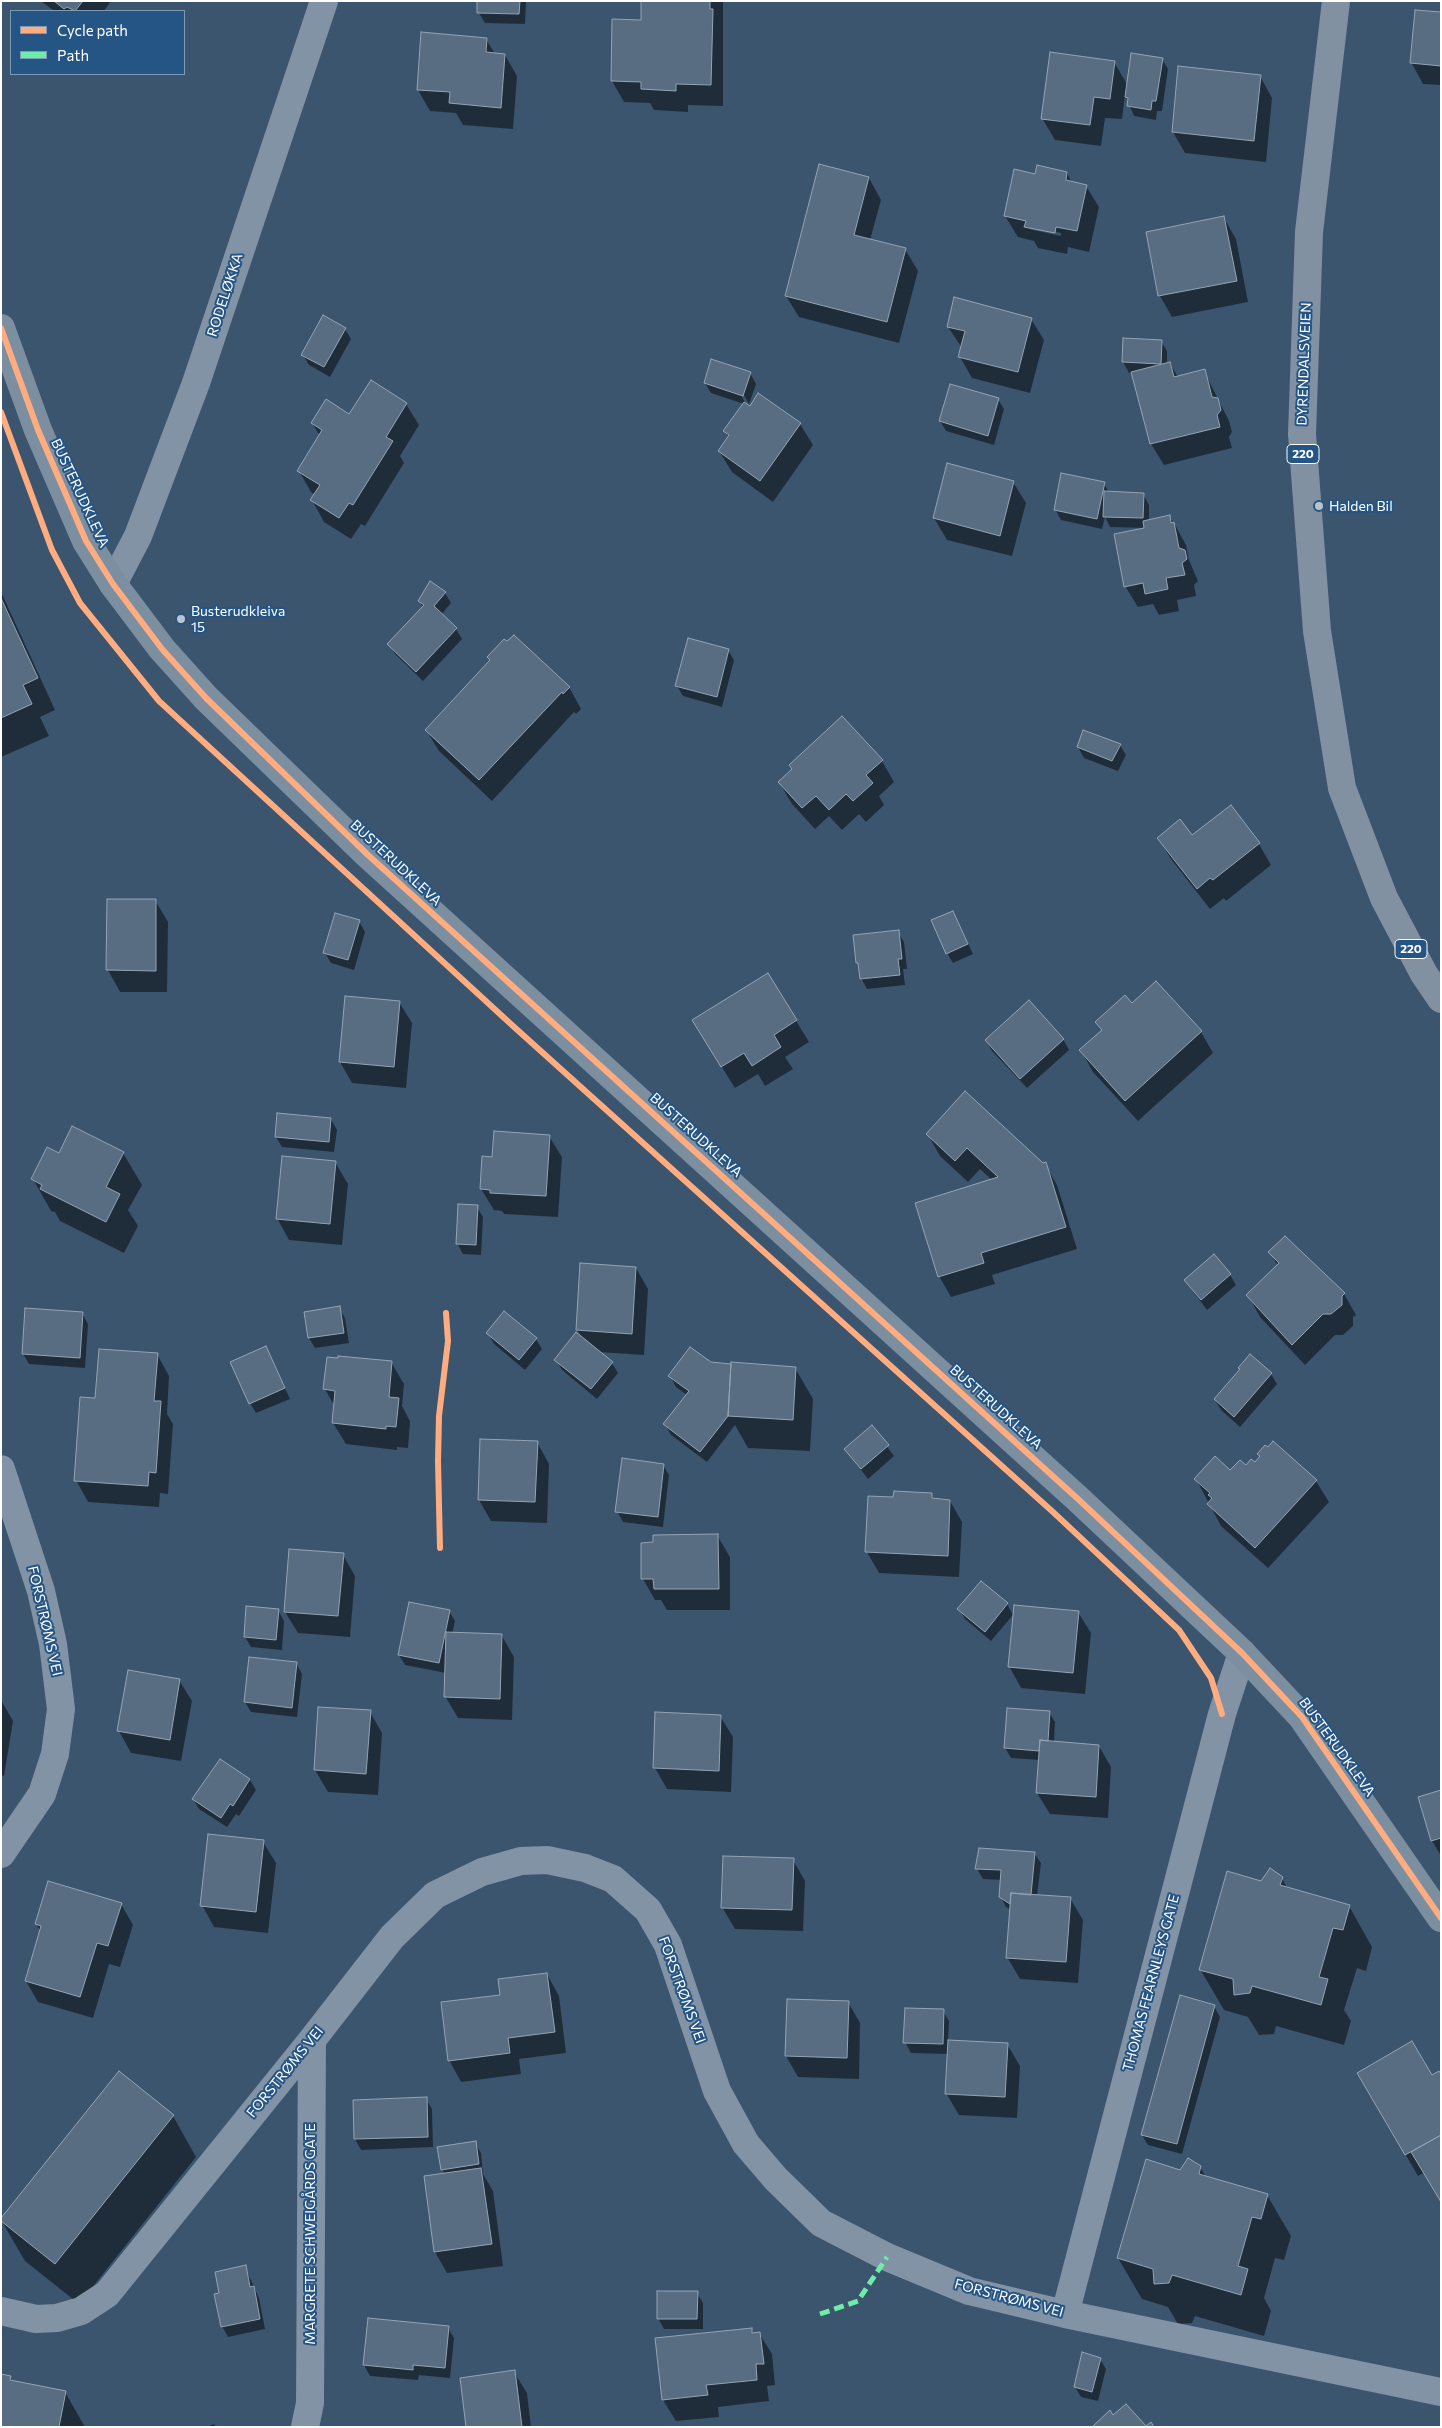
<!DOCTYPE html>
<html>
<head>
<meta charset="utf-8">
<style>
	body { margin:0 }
	#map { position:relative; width:1442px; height:2428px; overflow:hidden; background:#3b556f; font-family:Commissioner,sans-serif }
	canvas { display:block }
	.frame { position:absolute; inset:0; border:2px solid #fff; pointer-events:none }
	.legend { position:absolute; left:10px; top:10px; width:175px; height:65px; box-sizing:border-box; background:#255585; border:1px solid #7c99b6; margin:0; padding:6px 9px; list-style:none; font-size:15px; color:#fff }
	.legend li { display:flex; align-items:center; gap:10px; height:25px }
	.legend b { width:25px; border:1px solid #7c99b6 }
</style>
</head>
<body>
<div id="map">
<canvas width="1442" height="2428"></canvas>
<div class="frame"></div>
<ul class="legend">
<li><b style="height:6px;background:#ffac80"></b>Cycle path</li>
<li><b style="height:6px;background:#6deda7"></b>Path</li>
</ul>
</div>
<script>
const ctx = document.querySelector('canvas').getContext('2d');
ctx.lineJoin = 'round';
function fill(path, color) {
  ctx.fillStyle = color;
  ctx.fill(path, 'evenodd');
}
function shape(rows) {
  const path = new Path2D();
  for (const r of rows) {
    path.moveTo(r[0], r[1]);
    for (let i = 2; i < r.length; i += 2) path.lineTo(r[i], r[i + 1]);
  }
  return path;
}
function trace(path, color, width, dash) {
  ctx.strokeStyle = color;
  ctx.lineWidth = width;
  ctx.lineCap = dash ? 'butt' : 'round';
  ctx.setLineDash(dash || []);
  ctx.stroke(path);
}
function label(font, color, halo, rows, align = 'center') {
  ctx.font = font + ' Commissioner,sans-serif';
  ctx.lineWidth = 4;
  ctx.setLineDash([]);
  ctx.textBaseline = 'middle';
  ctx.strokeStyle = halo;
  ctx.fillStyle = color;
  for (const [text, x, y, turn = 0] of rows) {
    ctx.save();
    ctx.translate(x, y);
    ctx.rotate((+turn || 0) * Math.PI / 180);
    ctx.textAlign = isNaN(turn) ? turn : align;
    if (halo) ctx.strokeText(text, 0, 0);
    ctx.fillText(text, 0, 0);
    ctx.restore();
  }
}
fill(shape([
	[41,1,111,1,104,11,54,11],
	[479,1,526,1,525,24,485,23,479,13],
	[672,1,723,1,723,106,688,105,688,112,654,110,650,103,624,102,612,81,642,21],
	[1441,14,1441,85,1423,84,1411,62],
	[486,39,495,54,505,55,517,76,513,129,463,125,456,113,430,111,418,90],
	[1162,59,1168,69,1162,111,1157,111,1156,120,1134,116,1125,95,1122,119,1105,118,1101,146,1055,140,1042,118,1114,62,1128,86],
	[1260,76,1272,98,1266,162,1185,153,1173,132],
	[1067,173,1072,183,1086,186,1099,207,1089,252,1068,247,1067,254,1038,248,1034,241,1018,237,1005,216,1036,175],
	[1029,227,1061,233,1061,236,1029,229],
	[869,178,881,200,870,240,905,249,918,271,899,343,799,317,786,296],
	[1224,218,1236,239,1248,302,1172,317,1160,296,1147,233],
	[1031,319,1044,340,1030,393,972,378,960,357,962,348,948,327],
	[345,329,351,339,330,377,309,365,303,355],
	[1124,339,1161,341,1167,351,1167,364,1170,364,1178,377,1204,371,1229,421,1232,432,1229,437,1232,448,1164,465,1151,444,1132,373,1129,373,1123,362],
	[750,373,756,384,749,404,741,390,739,391,747,406,800,424,813,445,773,502,732,472,719,451,729,438,725,431,744,404,711,393,705,383],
	[998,399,1004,409,994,445,946,431,940,421],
	[406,404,419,425,400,456,404,463,365,526,361,524,351,539,324,522,312,500,315,495,311,492,299,471,320,436,312,423],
	[1013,482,1026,503,1012,556,947,540,934,518],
	[1104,483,1109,493,1143,494,1149,505,1149,521,1169,517,1174,523,1186,545,1189,560,1198,581,1194,585,1196,596,1177,600,1179,611,1159,615,1153,604,1138,607,1125,586,1148,528,1110,527,1105,517,1102,529,1061,520,1055,509],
	[1,592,55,710,40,717,49,736,1,757],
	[445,593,451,603,441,615,456,629,462,639,423,681,395,654,389,644,423,607,419,601],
	[728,650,734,660,722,707,683,696,677,686],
	[488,657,569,687,581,709,576,714,574,712,492,801,439,751,426,730,490,661],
	[1120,745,1126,755,1118,771,1084,758,1078,747],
	[882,761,894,782,879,796,884,805,866,822,859,814,842,830,829,816,815,829,792,804,779,782],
	[1192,837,1259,844,1271,865,1226,901,1224,898,1210,909,1171,859,1158,838],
	[108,900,155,900,168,922,167,992,120,992,108,970],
	[359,921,365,932,354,970,331,963,325,953],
	[958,922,973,954,953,963,947,953],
	[898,932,904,942,907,969,903,969,905,985,867,989,861,978,860,968,857,962],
	[768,975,809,1042,785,1057,793,1069,765,1086,758,1074,735,1088,706,1042],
	[1156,982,1201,1032,1213,1053,1138,1121,1093,1072,1081,1050,1102,1031,1097,1022,1132,1004],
	[399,1002,412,1023,406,1088,352,1083,340,1062],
	[1063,1039,1069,1050,1027,1088,992,1051,986,1040],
	[331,1119,337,1130,334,1152,282,1147,276,1137],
	[928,1135,1045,1164,1057,1185,1077,1249,992,1275,995,1284,951,1297,939,1276,992,1180,980,1169,968,1182,940,1156],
	[549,1136,562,1157,558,1217,504,1214,502,1211,494,1210,481,1189,493,1158],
	[123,1153,142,1185,128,1210,138,1226,124,1253,60,1221,55,1212,51,1211,33,1179,59,1155],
	[335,1162,348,1184,342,1245,289,1240,277,1218],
	[477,1207,483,1217,481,1255,463,1254,457,1243],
	[1270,1252,1344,1294,1356,1315,1353,1317,1353,1326,1343,1335,1335,1335,1305,1365,1260,1317,1248,1295,1278,1266],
	[636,1268,648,1289,644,1355,599,1352,612,1363,618,1373,597,1399,562,1370,556,1360,582,1338,577,1330],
	[1230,1275,1236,1285,1207,1310,1185,1281],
	[339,1308,345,1318,349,1343,315,1348,309,1338,305,1313],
	[82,1313,88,1324,85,1368,29,1364,23,1354],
	[488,1333,536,1339,542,1349,525,1370,494,1344],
	[266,1348,290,1399,256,1413,250,1403],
	[157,1354,169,1376,167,1414,173,1424,168,1494,160,1493,159,1507,88,1502,76,1480,96,1399],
	[391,1362,404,1384,402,1406,410,1421,408,1448,397,1447,397,1450,346,1444,333,1423,335,1407,325,1389],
	[710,1364,795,1368,813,1399,810,1451,748,1448,735,1425,707,1462,671,1435,665,1424,687,1395,676,1387,670,1376],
	[1271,1374,1277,1384,1240,1427,1221,1410,1215,1400],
	[872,1427,894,1456,868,1479,846,1450],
	[537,1442,549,1464,547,1523,491,1521,479,1500],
	[1274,1443,1316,1481,1329,1502,1268,1568,1221,1526,1196,1479,1255,1464,1260,1457,1258,1454],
	[663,1465,669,1475,663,1527,623,1522,617,1511],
	[931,1494,935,1500,950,1501,962,1522,959,1577,879,1573,867,1552,894,1498],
	[717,1535,730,1557,730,1610,667,1610,661,1600,655,1600,643,1579,654,1544],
	[343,1555,355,1576,350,1637,298,1633,285,1612],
	[1007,1604,1013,1615,991,1641,965,1619,959,1609],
	[278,1610,284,1621,282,1650,251,1647,245,1637],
	[449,1611,455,1621,452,1634,502,1636,514,1657,512,1720,458,1718,445,1696,446,1673,405,1665,399,1655],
	[1078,1612,1091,1633,1085,1694,1021,1688,1009,1666],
	[296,1663,302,1674,297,1717,251,1712,245,1702],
	[179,1680,192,1701,181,1761,131,1753,119,1731],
	[1,1700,13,1721,4,1776,1,1775],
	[320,1708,370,1712,382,1733,378,1795,328,1792,315,1770],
	[1049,1712,1055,1722,1054,1743,1099,1746,1111,1767,1108,1818,1050,1814,1037,1793,1040,1760,1011,1758,1005,1748],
	[720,1716,733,1737,731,1792,667,1789,655,1768],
	[220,1761,250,1780,256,1790,239,1816,236,1814,227,1827,199,1809,193,1799],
	[1441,1792,1441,1856,1432,1841],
	[263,1842,276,1863,268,1933,214,1927,202,1905],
	[1034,1853,1041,1863,1037,1896,1070,1898,1083,1920,1078,1983,1020,1979,1007,1957,1011,1910,1006,1907,1000,1896,1002,1880,983,1879,977,1869],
	[793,1860,805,1881,803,1931,735,1929,722,1907],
	[1282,1878,1287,1888,1349,1906,1372,1947,1366,1971,1357,1968,1344,2010,1351,2021,1344,2045,1276,2026,1274,2034,1259,2035,1248,2017,1224,2010,1200,1969,1261,1882],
	[121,1904,133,1925,120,1967,109,1964,93,2018,38,2002,26,1981,41,1932,36,1924],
	[547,1974,559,1996,566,2053,519,2059,521,2074,461,2082,449,2060,501,1996],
	[848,2002,860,2023,859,2079,798,2077,786,2056],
	[1214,2006,1220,2017,1182,2154,1148,2145,1142,2135],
	[943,2011,949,2021,948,2041,1007,2044,1020,2066,1017,2118,959,2115,946,2093,948,2054,911,2053,905,2042],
	[1358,2073,1441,2077,1441,2200,1425,2172,1418,2176],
	[426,2099,432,2109,433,2147,361,2150,355,2139,354,2101],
	[173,2116,196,2157,79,2304,25,2261,1,2220],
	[475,2143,481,2153,483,2174,493,2191,503,2266,447,2273,435,2252,425,2177,445,2174,442,2169],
	[1200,2167,1206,2177,1267,2195,1291,2236,1284,2260,1275,2258,1264,2298,1271,2311,1264,2336,1195,2316,1192,2323,1178,2324,1168,2307,1142,2299,1118,2258,1181,2171],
	[245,2267,259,2298,265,2329,228,2337,222,2326,221,2294],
	[697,2293,703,2303,703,2329,664,2329,658,2318],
	[369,2319,448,2328,454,2338,450,2378,419,2375,418,2380,370,2376,364,2365],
	[751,2329,754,2334,759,2333,772,2354,775,2385,767,2386,769,2401,718,2407,719,2417,676,2421,663,2400,657,2339],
	[1100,2359,1106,2369,1098,2401,1081,2397,1075,2387],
	[514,2372,527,2393,531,2427,468,2427],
	[1,2376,11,2378,13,2382,65,2392,85,2427,1,2427],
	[214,2424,216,2427,207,2427]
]), '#0007');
const building = shape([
	[54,1,83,1,75,11,67,7,64,9,54,1],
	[477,1,520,1,519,14,477,13,477,1],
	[641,1,710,1,710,9,713,9,711,85,676,84,676,91,641,89,641,82,611,81,612,19,641,20,641,1],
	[1415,10,1441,12,1441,66,1410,63,1415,10],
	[421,32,487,38,486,52,505,54,501,108,449,103,450,92,417,90,421,32],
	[1050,52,1115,61,1110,99,1094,97,1090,125,1041,119,1050,52],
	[1131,53,1163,58,1156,101,1152,101,1151,110,1127,106,1128,98,1125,97,1131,53],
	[1178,66,1261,75,1254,141,1172,132,1178,66],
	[819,164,869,177,854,235,906,248,887,322,785,296,819,164],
	[1037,165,1067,172,1066,180,1087,185,1077,231,1056,227,1055,233,1024,227,1026,221,1004,216,1014,169,1035,174,1037,165],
	[1224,216,1237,281,1158,296,1146,232,1224,216],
	[954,297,1032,318,1018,372,958,357,965,331,947,327,954,297],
	[323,315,346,328,324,367,301,355,323,315],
	[1123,338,1162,340,1161,364,1122,362,1123,338],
	[711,359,751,372,743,396,704,383,711,359],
	[1170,362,1174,377,1205,369,1212,397,1218,398,1221,410,1217,415,1220,427,1150,444,1131,372,1170,362],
	[371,380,407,403,386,437,393,441,353,505,349,503,339,518,310,500,320,485,297,471,322,430,311,423,326,399,349,414,371,380],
	[950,384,999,398,988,436,939,421,950,384],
	[758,393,801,423,760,481,718,451,729,435,723,431,744,402,750,406,758,393],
	[947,463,1014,481,1000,536,933,518,947,463],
	[1061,473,1105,482,1097,519,1054,510,1061,473],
	[1104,491,1144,493,1143,518,1103,517,1104,491],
	[1170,515,1171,523,1174,522,1179,548,1185,550,1187,559,1182,563,1185,575,1166,578,1168,589,1145,594,1143,583,1124,587,1114,534,1144,528,1143,521,1170,515],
	[430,581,446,592,434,606,457,628,416,672,387,644,424,605,418,601,430,581],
	[1,598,38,678,23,685,32,704,1,718,1,598],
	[514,635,570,687,563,694,562,692,479,780,425,730,490,660,487,657,504,639,507,641,514,635],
	[688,638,729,649,717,697,675,686,688,638],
	[842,716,883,760,866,775,873,783,853,801,846,794,829,810,816,796,802,808,778,782,792,769,789,765,842,716],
	[1083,730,1121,744,1112,761,1077,747,1083,730],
	[1231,805,1260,843,1213,880,1210,878,1197,889,1157,838,1180,819,1192,835,1231,805],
	[107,899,156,899,156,971,106,970,107,899],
	[953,911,968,944,946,954,931,920,953,911],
	[335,913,360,920,348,960,323,953,335,913],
	[899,930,902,959,898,959,900,975,860,979,858,963,856,963,853,935,899,930],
	[768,973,797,1020,774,1035,781,1047,752,1066,744,1053,721,1067,692,1020,768,973],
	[1156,981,1202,1031,1125,1101,1079,1050,1102,1030,1095,1022,1125,995,1132,1003,1156,981],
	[345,996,400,1001,394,1067,339,1062,345,996],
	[1029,1000,1064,1039,1020,1079,985,1040,1029,1000],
	[965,1091,1043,1163,1046,1162,1066,1227,981,1253,984,1263,938,1277,915,1203,998,1177,967,1148,955,1161,926,1134,965,1091],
	[277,1113,331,1118,329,1142,275,1137,277,1113],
	[72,1126,124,1152,106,1187,120,1194,106,1222,40,1189,42,1185,31,1179,47,1147,59,1153,72,1126],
	[494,1131,550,1135,546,1196,490,1193,490,1190,480,1189,482,1156,492,1157,494,1131],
	[282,1156,336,1161,330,1224,276,1219,282,1156],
	[458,1204,478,1205,476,1245,456,1244,458,1204],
	[1285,1236,1345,1293,1342,1296,1342,1305,1331,1314,1323,1314,1292,1345,1246,1295,1279,1263,1268,1252,1285,1236],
	[1214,1254,1231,1274,1201,1300,1184,1280,1214,1254],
	[580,1263,636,1267,632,1334,576,1330,580,1263],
	[340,1306,344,1333,308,1338,304,1312,340,1306],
	[25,1308,83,1312,80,1358,22,1354,25,1308],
	[504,1311,537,1338,519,1360,486,1333,504,1311],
	[576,1332,613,1362,591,1389,554,1360,576,1332],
	[266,1346,285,1388,249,1404,230,1362,266,1346],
	[690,1347,711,1362,731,1364,728,1416,700,1452,663,1424,689,1391,668,1376,690,1347],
	[99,1349,158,1353,154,1401,161,1401,156,1473,149,1472,148,1486,74,1481,80,1397,95,1398,99,1349],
	[1250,1354,1272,1373,1234,1417,1214,1399,1240,1369,1238,1368,1250,1354],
	[338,1356,392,1361,389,1397,399,1398,396,1427,386,1426,386,1429,332,1423,335,1391,323,1389,327,1357,338,1358,338,1356],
	[731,1362,796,1367,793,1420,728,1416,731,1362],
	[872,1425,889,1445,861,1469,844,1449,872,1425],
	[480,1439,538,1441,535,1502,478,1500,480,1439],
	[1273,1441,1317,1480,1255,1548,1207,1504,1212,1498,1208,1495,1210,1493,1194,1479,1215,1456,1230,1470,1240,1460,1246,1465,1251,1459,1255,1462,1260,1456,1257,1454,1265,1445,1268,1447,1273,1441],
	[622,1458,664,1464,658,1517,615,1512,622,1458],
	[894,1491,932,1493,932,1498,950,1500,948,1556,865,1552,868,1496,893,1497,894,1491],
	[718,1534,719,1589,654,1589,653,1579,641,1579,641,1543,653,1542,653,1535,718,1534],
	[289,1549,344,1553,338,1616,284,1612,289,1549],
	[981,1581,1008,1603,985,1632,957,1609,981,1581],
	[409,1602,450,1610,439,1663,398,1655,409,1602],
	[1014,1605,1079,1611,1073,1673,1008,1667,1014,1605],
	[246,1606,279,1609,276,1640,244,1637,246,1606],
	[446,1632,502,1634,500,1699,444,1697,446,1632],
	[249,1657,297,1662,292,1708,244,1702,249,1657],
	[128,1670,180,1679,170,1740,117,1731,128,1670],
	[318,1707,371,1710,366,1774,314,1770,318,1707],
	[1007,1708,1050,1711,1048,1741,1040,1740,1039,1751,1004,1748,1007,1708],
	[655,1712,721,1715,719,1771,653,1768,655,1712],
	[1040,1740,1099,1745,1096,1797,1036,1793,1040,1740],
	[220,1759,250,1779,233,1806,230,1804,221,1818,192,1799,220,1759],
	[1441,1790,1441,1838,1431,1841,1418,1797,1441,1790],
	[208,1834,264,1840,256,1912,200,1906,208,1834],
	[979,1848,1035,1852,1031,1895,1011,1893,1010,1904,999,1897,1001,1870,975,1869,979,1848],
	[723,1856,794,1858,792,1910,721,1908,723,1856],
	[1270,1868,1283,1877,1280,1885,1350,1905,1343,1930,1333,1928,1319,1977,1328,1979,1321,2005,1252,1986,1250,1993,1234,1995,1233,1979,1199,1970,1227,1871,1261,1881,1270,1868],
	[48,1881,122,1903,108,1946,97,1943,80,1997,25,1981,41,1926,35,1924,48,1881],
	[1011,1893,1071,1897,1066,1962,1006,1958,1011,1893],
	[547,1973,555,2032,508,2038,510,2053,448,2061,441,2002,500,1995,498,1979,547,1973],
	[1180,1995,1215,2005,1177,2144,1141,2135,1180,1995],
	[787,1999,849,2001,847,2058,785,2056,787,1999],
	[905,2008,944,2009,943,2044,903,2043,905,2008],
	[948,2040,1008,2043,1005,2097,945,2094,948,2040],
	[1412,2041,1432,2075,1439,2071,1441,2074,1441,2135,1405,2155,1357,2073,1412,2041],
	[119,2071,174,2115,55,2264,1,2221,1,2218,119,2071],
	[427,2097,428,2137,354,2139,353,2100,427,2097],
	[1441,2135,1441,2202,1411,2152,1441,2135],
	[476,2141,479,2164,441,2170,437,2147,476,2141],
	[1188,2158,1201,2166,1199,2174,1268,2194,1261,2219,1252,2217,1238,2266,1248,2269,1241,2295,1172,2275,1169,2283,1154,2284,1153,2269,1117,2258,1146,2159,1180,2170,1188,2158],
	[481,2168,492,2244,434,2252,424,2176,481,2168],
	[246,2265,250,2287,254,2286,260,2319,221,2327,214,2294,219,2293,215,2272,246,2265],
	[657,2291,698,2291,697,2319,657,2319,657,2291],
	[368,2318,449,2326,445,2368,413,2365,413,2370,363,2365,368,2318],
	[752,2328,752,2333,760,2332,764,2364,756,2364,757,2380,706,2385,708,2395,662,2400,655,2338,752,2328],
	[1082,2352,1101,2358,1092,2392,1074,2387,1082,2352],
	[515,2370,522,2427,466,2427,460,2378,515,2370],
	[1,2374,11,2376,10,2380,66,2391,59,2427,1,2427,1,2374],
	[1126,2404,1146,2426,1151,2422,1154,2427,1092,2427,1110,2410,1113,2415,1126,2404]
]);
fill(building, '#586d81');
trace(building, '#95a4b3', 1);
trace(shape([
	[113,584,138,536,196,383,324,1],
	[1,1469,41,1591,53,1644,61,1709,55,1754,42,1794,1,1854],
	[1,2311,36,2319,57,2318,81,2311,107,2294,312,2040,392,1937,435,1895,482,1872,521,1861,547,1860,585,1868,613,1879,648,1910,668,1945,717,2091,746,2144,776,2179,821,2223,887,2257,969,2291,1065,2314,1441,2392],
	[1065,2314,1222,1714,1242,1653],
	[305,2427,310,2403,312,2040]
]), '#8293a5', 28);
trace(shape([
	[1,328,38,430,86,541,113,584,162,649,206,698,368,855,1078,1499,1242,1653,1302,1717,1441,1918]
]), '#7c8fa1', 28);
trace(shape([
	[1336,1,1309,232,1302,434,1317,631,1342,788,1384,898,1424,974,1441,999]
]), '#8191a2', 28);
trace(shape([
	[820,2314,858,2301,887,2257]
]), '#6deda7', 5, [10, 5]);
trace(shape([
	[1,328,38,430,86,541,113,584,162,649,206,698,368,855,1078,1499,1242,1653,1302,1717,1441,1918],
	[1,412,52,550,80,603,159,701,513,1026,1053,1512,1179,1630,1211,1678,1222,1714],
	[440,1548,438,1461,439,1416,448,1341,446,1313]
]), '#ffac80', 6);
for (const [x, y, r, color] of [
	[1319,506,5,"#bac4cd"],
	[181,619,5,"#bac4cd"]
]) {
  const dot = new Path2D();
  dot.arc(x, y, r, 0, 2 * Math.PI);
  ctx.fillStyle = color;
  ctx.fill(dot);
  trace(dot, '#255585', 2);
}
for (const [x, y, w] of [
	[1303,454,32],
	[1411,949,32]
]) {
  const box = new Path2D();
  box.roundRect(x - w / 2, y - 9.5, w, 19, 4);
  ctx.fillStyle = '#255585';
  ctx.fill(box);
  trace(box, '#fff', 1);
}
label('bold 12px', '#fff', null, [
	["220",1303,454],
	["220",1411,949]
]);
label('14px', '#fff', '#255585', [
	["RODELØKKA",225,295,-72],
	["DYRENDALSVEIEN",1304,364,-88],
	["BUSTERUDKLEVA",80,493,65],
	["BUSTERUDKLEVA",396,863,43],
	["BUSTERUDKLEVA",696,1135,42],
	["BUSTERUDKLEVA",996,1407,42],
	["FORSTRØMS VEI",45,1621,77],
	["BUSTERUDKLEVA",1337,1747,54],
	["THOMAS FEARNLEYS GATE",1151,1983,-75],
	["FORSTRØMS VEI",682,1990,70],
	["FORSTRØMS VEI",285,2072,-51],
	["MARGRETE SCHWEIGÅRDS GATE",310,2234,-90],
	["FORSTRØMS VEI",1009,2298,15]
]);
label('14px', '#fff', '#255585', [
	["Halden Bil",1329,506],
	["Busterudkleiva",191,611],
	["15",191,627]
], 'left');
</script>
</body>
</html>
